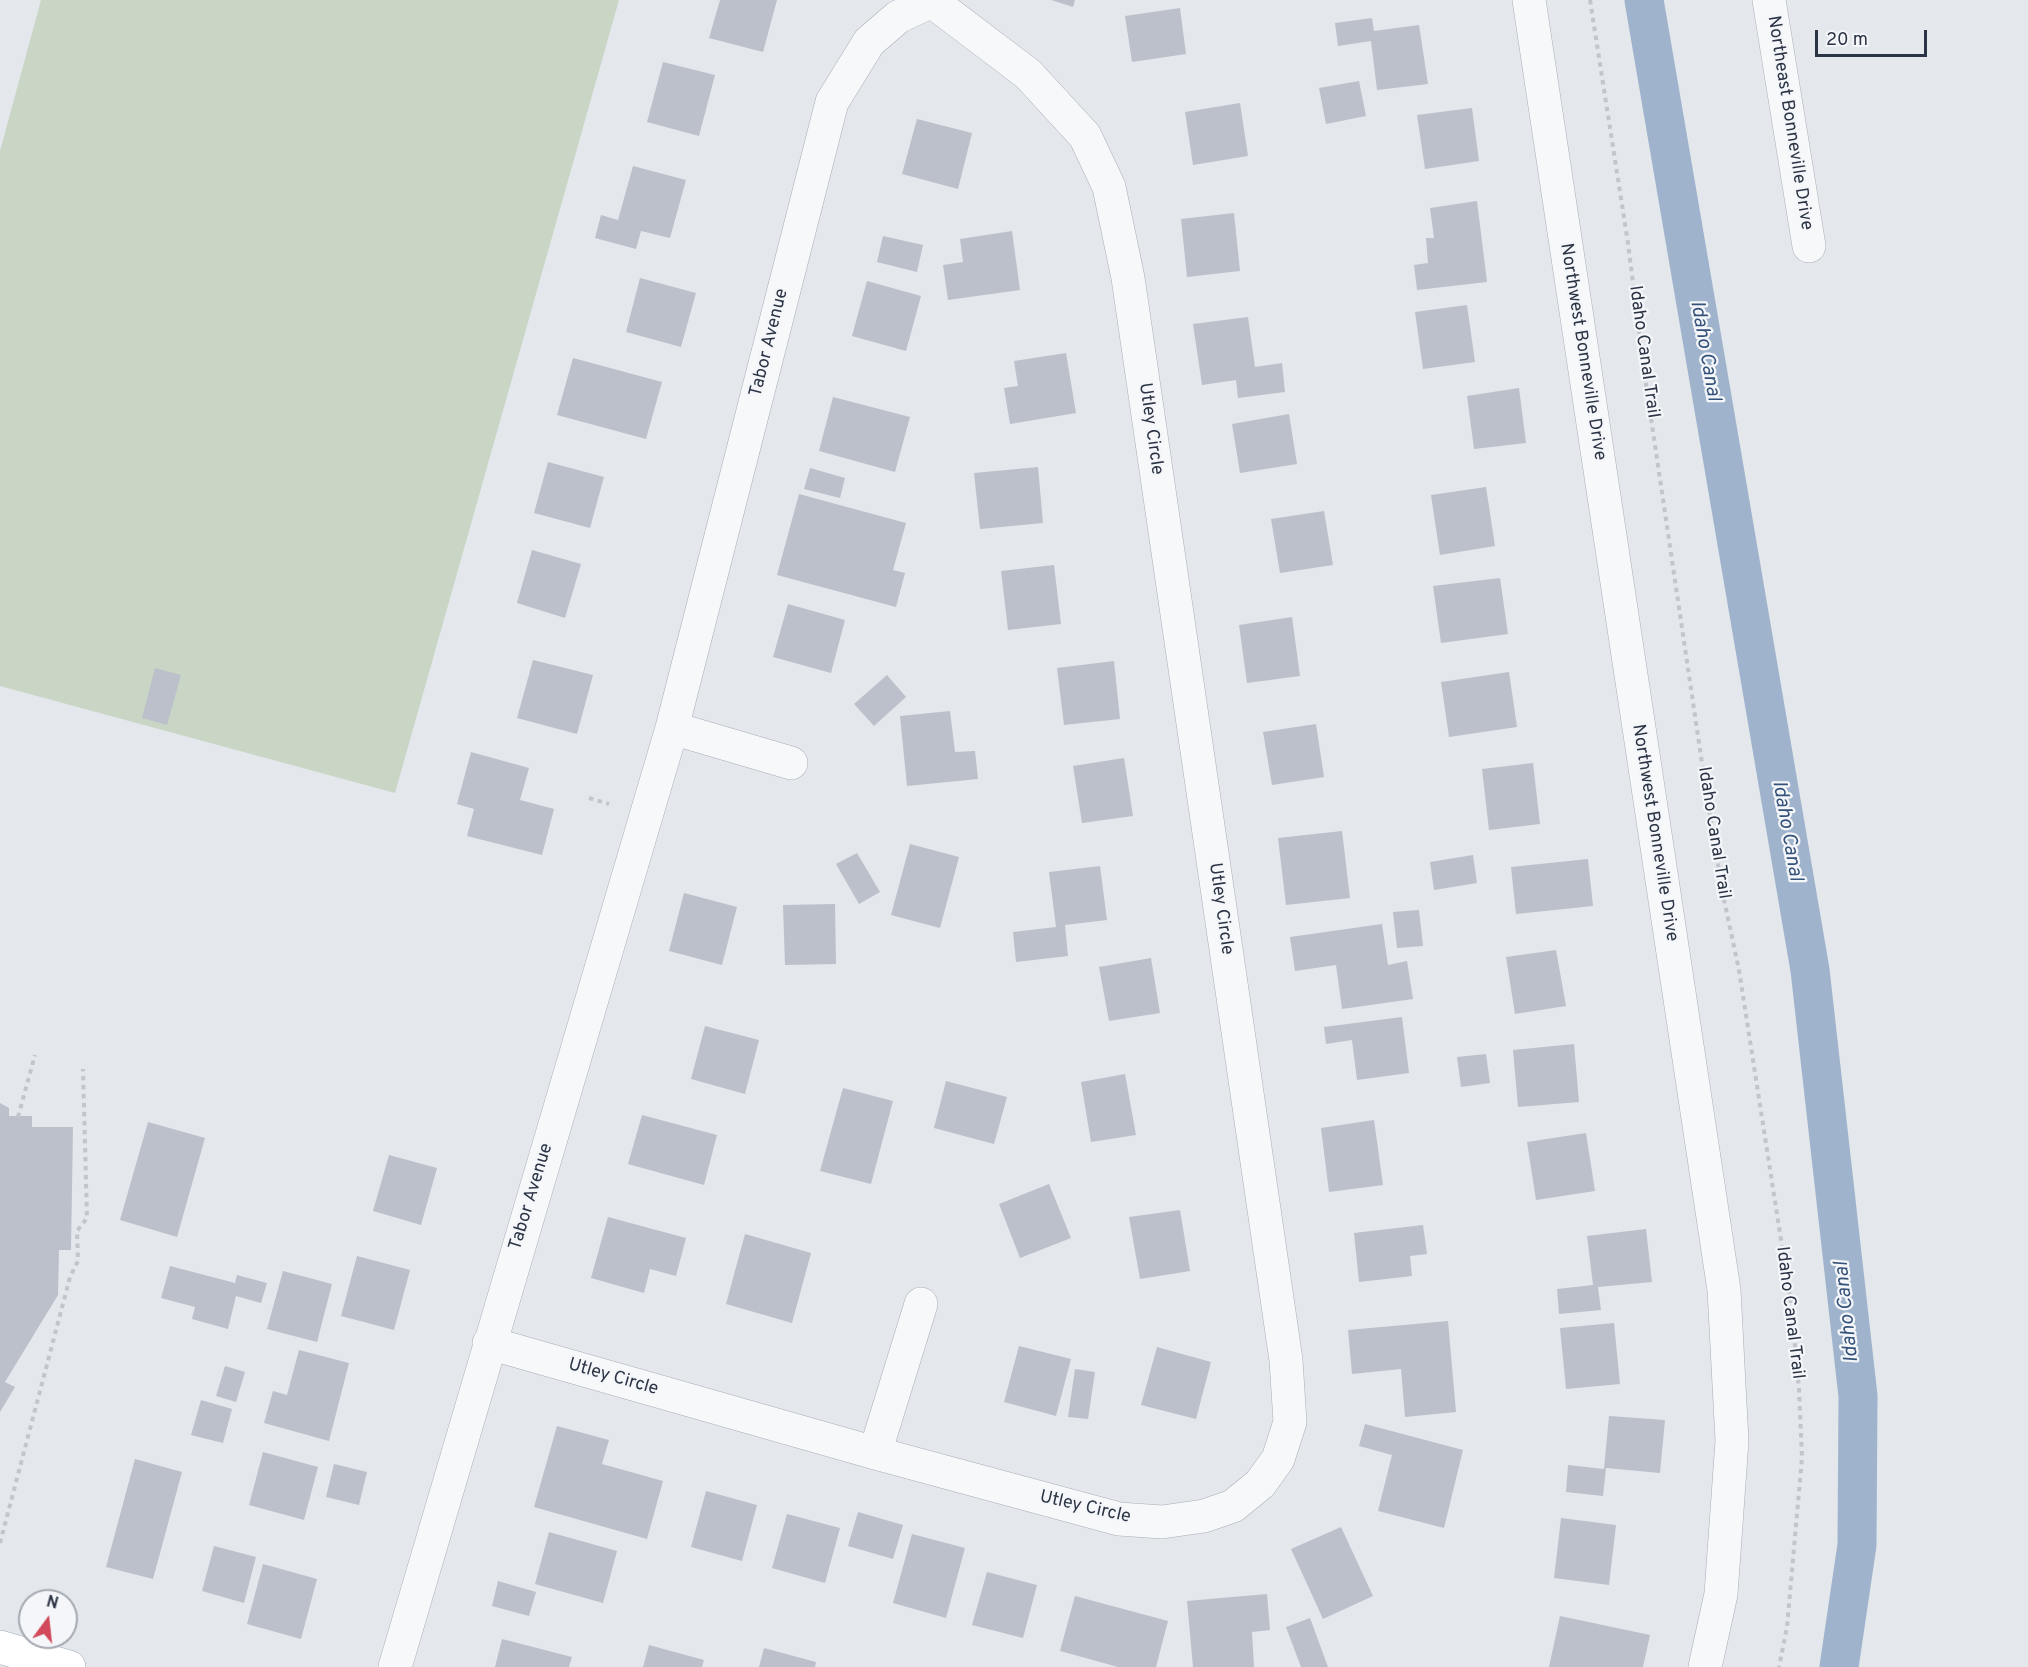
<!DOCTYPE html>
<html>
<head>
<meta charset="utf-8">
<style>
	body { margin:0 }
	#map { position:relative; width:2028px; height:1667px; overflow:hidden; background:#e4e7ec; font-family:Overpass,sans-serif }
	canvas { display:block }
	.north { position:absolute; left:18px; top:1589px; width:60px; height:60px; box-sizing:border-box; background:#f4f6f9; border:2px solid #a4a8b1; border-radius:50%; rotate:15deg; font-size:16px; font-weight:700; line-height:24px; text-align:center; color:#2b3445 }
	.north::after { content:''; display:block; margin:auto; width:21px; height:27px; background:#d1495b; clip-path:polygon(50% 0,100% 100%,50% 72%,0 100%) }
	.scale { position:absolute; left:1815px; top:30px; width:112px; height:27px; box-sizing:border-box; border:3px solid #2b3445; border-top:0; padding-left:8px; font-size:18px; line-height:21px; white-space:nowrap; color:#2b3445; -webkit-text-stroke:4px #f4f6f9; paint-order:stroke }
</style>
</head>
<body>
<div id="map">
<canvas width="2028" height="1667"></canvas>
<div class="north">N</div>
<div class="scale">20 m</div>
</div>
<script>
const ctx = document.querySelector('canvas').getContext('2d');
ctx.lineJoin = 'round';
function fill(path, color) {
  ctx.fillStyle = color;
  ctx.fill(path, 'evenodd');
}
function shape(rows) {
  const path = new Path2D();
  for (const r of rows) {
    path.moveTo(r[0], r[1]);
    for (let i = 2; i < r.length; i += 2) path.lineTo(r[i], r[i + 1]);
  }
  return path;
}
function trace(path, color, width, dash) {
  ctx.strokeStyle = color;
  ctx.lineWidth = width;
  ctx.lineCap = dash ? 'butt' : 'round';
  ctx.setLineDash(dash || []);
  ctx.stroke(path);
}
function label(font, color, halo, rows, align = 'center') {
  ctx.font = font + ' Overpass,sans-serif';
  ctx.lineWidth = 4.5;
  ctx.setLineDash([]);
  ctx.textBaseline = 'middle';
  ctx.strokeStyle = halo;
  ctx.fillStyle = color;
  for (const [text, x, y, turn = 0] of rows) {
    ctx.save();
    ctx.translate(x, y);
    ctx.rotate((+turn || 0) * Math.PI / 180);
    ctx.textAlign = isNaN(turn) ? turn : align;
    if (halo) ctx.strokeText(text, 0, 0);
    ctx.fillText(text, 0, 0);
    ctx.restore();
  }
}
fill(shape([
	[41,0,619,0,395,793,0,686,0,151]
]), '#c9d6c5');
trace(shape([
	[1644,0,1810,970,1858,1396,1857,1545,1839,1667]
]), '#9fb4cc', 39);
fill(shape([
	[720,0,777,0,763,52,709,38],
	[1051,0,1075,0,1073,7],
	[1180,8,1186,54,1132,62,1125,16],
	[1372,18,1374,31,1419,25,1428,84,1377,90,1371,41,1338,46,1335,23],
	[663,62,715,75,699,136,647,122],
	[1359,81,1366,116,1326,124,1319,88],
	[1240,103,1248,156,1193,165,1185,112],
	[1472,108,1479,161,1425,169,1417,115],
	[917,119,972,133,958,189,902,174],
	[633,166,686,180,670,238,641,231,636,249,595,238,601,215,618,220],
	[1477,201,1487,282,1417,290,1414,265,1428,263,1426,238,1434,238,1430,208],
	[1234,213,1240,271,1187,277,1181,219],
	[1012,231,1020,290,948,300,943,265,963,262,960,239],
	[883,236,923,245,917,272,877,262],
	[640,278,696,293,681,347,626,332],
	[867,281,921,296,906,351,852,336],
	[1467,305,1475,362,1423,369,1415,312],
	[1248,317,1255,367,1282,363,1285,392,1238,398,1236,380,1202,385,1193,324],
	[1066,353,1076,413,1010,424,1004,388,1018,386,1014,361],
	[573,358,662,382,646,439,557,415],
	[1519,388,1526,443,1474,449,1467,396],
	[833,397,910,417,895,472,819,451],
	[1289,414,1297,464,1240,473,1232,424],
	[548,462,604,477,590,528,534,513],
	[1038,467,1043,523,980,529,974,473],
	[810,468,845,478,840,498,804,489],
	[1486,487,1495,546,1440,555,1431,495],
	[799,494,906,523,893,570,905,573,896,607,777,575],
	[1324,511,1333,565,1280,573,1271,519],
	[532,550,581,564,565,618,517,603],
	[1054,565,1061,624,1008,630,1001,571],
	[1500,578,1508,634,1441,643,1433,586],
	[788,604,845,620,831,673,773,657],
	[1292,617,1300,676,1247,683,1239,625],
	[533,660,593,675,577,734,517,718],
	[1114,661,1120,719,1064,725,1057,668],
	[155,668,181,675,167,725,142,718],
	[1509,672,1517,727,1449,737,1441,682],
	[887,675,906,697,874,726,854,704],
	[950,711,955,752,975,751,978,779,907,786,900,716],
	[1316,724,1324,777,1272,785,1263,732],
	[471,752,529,768,520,800,554,809,542,855,467,836,474,809,457,804],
	[1124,758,1133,816,1082,823,1073,766],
	[1533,763,1540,824,1489,830,1482,769],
	[1342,831,1350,898,1286,905,1278,838],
	[910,844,959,857,940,928,891,915],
	[857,853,880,892,859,904,836,864],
	[1473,855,1477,883,1434,890,1430,862],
	[1588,859,1593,906,1516,914,1511,867],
	[1100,866,1107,920,1065,925,1068,956,1016,962,1013,932,1056,927,1049,872],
	[684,893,737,907,722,965,669,951],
	[835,904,836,964,785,965,783,905],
	[1419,910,1423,946,1397,948,1393,912],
	[1382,924,1388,965,1407,961,1413,999,1342,1009,1336,965,1295,971,1290,937],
	[1556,950,1566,1006,1515,1014,1506,957],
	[1151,958,1160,1013,1109,1021,1099,967],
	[1402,1017,1409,1073,1357,1080,1352,1040,1326,1044,1324,1027],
	[705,1026,759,1040,745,1094,691,1079],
	[1574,1044,1579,1102,1518,1107,1513,1050],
	[1486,1054,1490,1083,1461,1087,1457,1057],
	[1125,1074,1136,1135,1091,1142,1081,1082],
	[946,1081,1007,1097,994,1144,934,1128],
	[843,1088,893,1101,871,1184,820,1171],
	[0,1103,9,1108,9,1116,32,1116,32,1127,73,1127,71,1250,59,1250,58,1295,5,1382,15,1387,0,1412],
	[642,1115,717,1135,704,1185,628,1164],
	[1374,1120,1383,1185,1329,1192,1321,1128],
	[148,1122,205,1138,177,1237,120,1220],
	[1586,1133,1595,1191,1536,1200,1527,1142],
	[389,1155,437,1168,421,1225,373,1211],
	[1049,1184,1071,1238,1020,1258,999,1204],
	[1180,1210,1190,1271,1140,1279,1129,1217],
	[608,1217,686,1238,676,1276,650,1269,644,1293,591,1278],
	[1423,1225,1427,1254,1410,1256,1412,1276,1359,1282,1354,1233],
	[1646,1229,1652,1282,1598,1287,1601,1310,1559,1314,1557,1289,1593,1285,1587,1236],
	[745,1234,811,1253,792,1323,726,1304],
	[357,1256,410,1270,394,1330,341,1316],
	[170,1266,235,1283,237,1275,267,1283,261,1303,236,1296,228,1329,192,1319,195,1307,161,1298],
	[283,1271,332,1284,317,1342,267,1329],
	[1448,1321,1456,1412,1405,1417,1401,1369,1352,1374,1348,1330],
	[1614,1323,1620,1384,1566,1389,1560,1328],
	[1019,1346,1071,1359,1056,1416,1004,1402],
	[1157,1347,1211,1362,1196,1419,1141,1405],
	[299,1350,349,1363,329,1441,264,1423,273,1391,287,1395],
	[225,1366,245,1372,236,1402,216,1396],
	[1075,1369,1095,1372,1088,1419,1068,1417],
	[201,1400,232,1409,223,1443,191,1435],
	[1609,1416,1665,1420,1660,1473,1606,1468,1603,1496,1566,1492,1568,1465,1604,1469],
	[1365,1424,1463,1450,1444,1528,1378,1511,1392,1455,1359,1446],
	[557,1426,609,1440,602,1464,663,1481,647,1539,534,1507],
	[263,1452,318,1467,304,1520,249,1505],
	[135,1459,182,1472,153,1579,106,1567],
	[334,1464,367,1472,359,1505,326,1497],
	[706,1491,757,1505,742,1561,691,1547],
	[858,1512,903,1525,893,1559,848,1546],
	[787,1514,840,1528,825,1583,772,1568],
	[1561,1518,1616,1525,1609,1585,1554,1578],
	[1341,1527,1373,1596,1323,1619,1291,1549],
	[549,1532,617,1551,603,1603,535,1584],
	[912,1534,965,1548,946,1618,893,1603],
	[214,1546,256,1557,244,1603,202,1591],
	[263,1564,317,1579,301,1639,247,1624],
	[987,1572,1037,1585,1023,1638,972,1625],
	[498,1581,536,1592,529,1616,492,1606],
	[1267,1594,1270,1630,1252,1632,1254,1667,1193,1667,1187,1601],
	[1075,1596,1168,1621,1156,1667,1118,1667,1060,1651],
	[1560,1616,1650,1635,1643,1667,1549,1667],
	[1310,1618,1328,1667,1301,1667,1286,1627],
	[502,1639,572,1657,569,1667,495,1667],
	[649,1645,704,1660,702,1667,643,1667],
	[764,1648,816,1662,815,1667,759,1667]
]), '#bbc0ca');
const minor = shape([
	[1529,0,1724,1290,1732,1441,1721,1594,1705,1667],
	[1769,0,1809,246],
	[672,728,791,763],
	[489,1343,875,1453,1119,1519,1162,1522,1204,1516,1233,1506,1260,1484,1278,1459,1290,1422,1286,1360,1128,278,1109,187,1085,136,1028,74,933,2],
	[875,1453,921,1304],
	[395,1667,672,728,832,102,869,42,898,17,934,0]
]);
const major = shape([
	[0,1647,69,1667]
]);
trace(minor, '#a9aeb7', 34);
trace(major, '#a3abb8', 34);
trace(shape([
	[1590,0,1628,243,1643,364,1707,797,1723,895,1739,970,1791,1304,1799,1389,1802,1458,1787,1627,1779,1667],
	[589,798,609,804],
	[18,1117,35,1055],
	[0,1543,70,1277,78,1261,77,1231,87,1218,83,1069]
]), '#c2c5cb', 4, [4.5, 4.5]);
trace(minor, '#f7f8fa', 33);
trace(major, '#fff', 33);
label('18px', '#2b3445', '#f4f6f9', [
	["Northeast Bonneville Drive",1789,123,81],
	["Tabor Avenue",770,343,-76],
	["Northwest Bonneville Drive",1582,352,81],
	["Idaho Canal Trail",1643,352,82],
	["Utley Circle",1150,429,82],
	["Northwest Bonneville Drive",1654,833,81],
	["Idaho Canal Trail",1713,833,81],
	["Utley Circle",1220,909,82],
	["Tabor Avenue",532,1197,-73],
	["Idaho Canal Trail",1789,1313,83],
	["Utley Circle",613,1378,16],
	["Utley Circle",1085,1508,13]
]);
label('italic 20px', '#34527a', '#f4f6f9', [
	["Idaho Canal",1704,351,80],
	["Idaho Canal",1786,831,80],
	["Idaho Canal",1848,1312,-96]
]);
</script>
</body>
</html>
